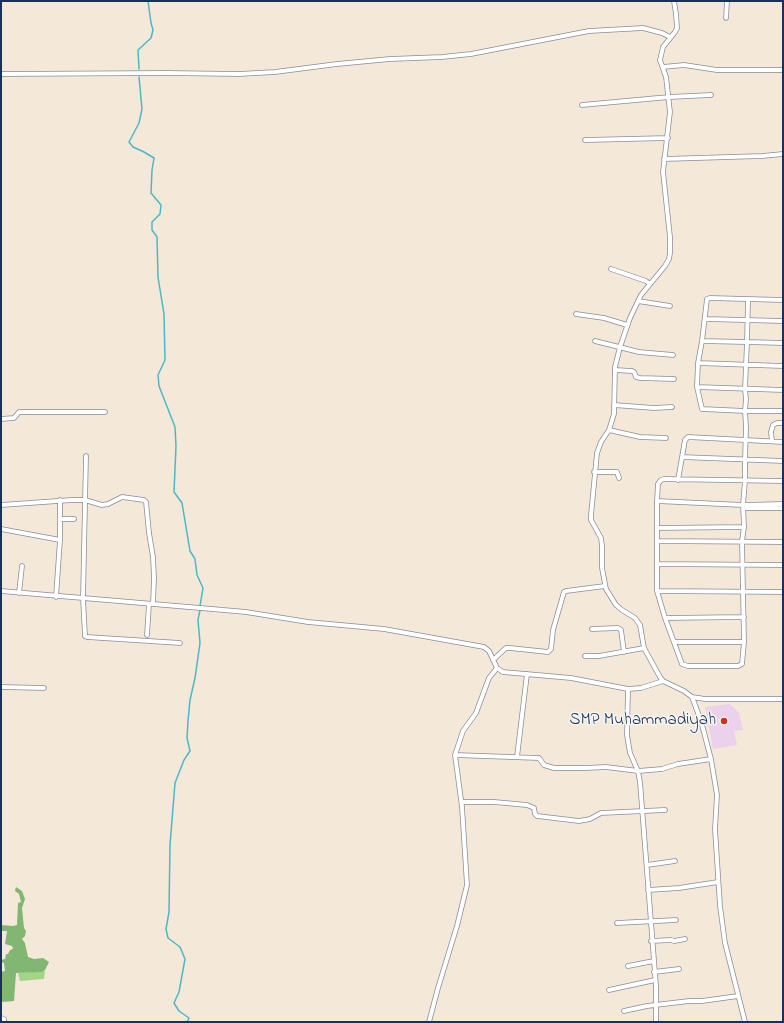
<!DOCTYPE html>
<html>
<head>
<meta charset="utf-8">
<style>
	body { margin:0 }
	#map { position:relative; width:784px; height:1023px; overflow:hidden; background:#f4e9d8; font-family:"Indie Flower",sans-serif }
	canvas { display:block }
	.frame { position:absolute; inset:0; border:2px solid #1b2f5e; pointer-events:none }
</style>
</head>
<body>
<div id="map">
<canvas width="784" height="1023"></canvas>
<div class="frame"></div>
</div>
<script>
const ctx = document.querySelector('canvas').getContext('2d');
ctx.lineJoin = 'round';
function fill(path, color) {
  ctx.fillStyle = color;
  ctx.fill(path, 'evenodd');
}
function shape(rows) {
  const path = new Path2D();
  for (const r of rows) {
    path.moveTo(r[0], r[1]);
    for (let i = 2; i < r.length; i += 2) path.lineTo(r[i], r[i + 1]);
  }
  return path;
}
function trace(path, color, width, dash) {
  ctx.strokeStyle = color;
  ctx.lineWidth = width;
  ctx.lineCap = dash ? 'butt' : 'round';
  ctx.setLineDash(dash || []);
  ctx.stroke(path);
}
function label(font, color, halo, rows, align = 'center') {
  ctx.font = font + ' "Indie Flower",sans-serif';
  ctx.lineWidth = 3;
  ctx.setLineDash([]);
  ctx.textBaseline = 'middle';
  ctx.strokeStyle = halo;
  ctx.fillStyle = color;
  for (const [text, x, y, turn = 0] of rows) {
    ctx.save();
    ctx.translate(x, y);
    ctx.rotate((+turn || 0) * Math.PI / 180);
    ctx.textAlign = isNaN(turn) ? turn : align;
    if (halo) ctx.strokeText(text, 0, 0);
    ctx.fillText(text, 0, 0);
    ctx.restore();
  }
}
fill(shape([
	[730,704,739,713,743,730,734,731,737,745,713,749,705,707]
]), '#ebd1eb');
fill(shape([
	[45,971,44,979,20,981,18,973]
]), '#a2d686');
fill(shape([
	[16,887,22,891,25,899,22,908,24,928,26,931,25,936,22,939,25,943,28,957,34,959,43,958,49,962,45,970,42,972,16,973,14,1001,1,1002,1,972,5,971,4,963,1,962,1,960,5,959,6,954,8,954,10,950,13,949,12,946,5,944,7,931,1,931,1,925,13,926,17,925,18,903,21,902,19,894,15,891]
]), '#81b773');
trace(shape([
	[139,69,138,50,151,38,153,30,151,23,148,1],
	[139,77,142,109,139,123,129,142,133,147,144,152,154,158,152,170,151,193,161,205,160,214,152,222,152,230,157,237,158,277,164,314,165,360,158,375,159,386,175,427,176,446,174,492,182,503,190,551,195,559,197,575,203,588,200,606],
	[187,1022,189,1018,179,1011,174,1003,179,992,185,959,180,947,168,938,166,929,169,912,170,845,175,783,184,760,190,751,187,738,188,721,190,700,195,678,200,643,198,620,200,610]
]), '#4cb8c7', 1.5);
const street = shape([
	[674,1,676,14,677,28,675,32,663,47,660,60,666,77,670,112,663,172,670,237,670,253,669,259,665,266,641,295,630,318,620,347,615,367,614,414,609,430,601,442,597,453,591,515,591,520,601,538,602,546,602,568,606,589,616,605,622,610,635,618,640,625,644,648,660,677,663,681,684,691,692,697,705,699,783,699],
	[726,18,727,1],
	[663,67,684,65,717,70,783,70],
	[1,74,167,73,239,74,275,72,337,64,390,59,442,57,471,54,589,31,643,28,662,33,670,37],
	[582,105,669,97,711,95],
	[585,140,668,138],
	[664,159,762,156,783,154],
	[611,269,646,281,650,284],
	[748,300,747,342,783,343],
	[638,301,670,306],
	[576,314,604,318,627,325],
	[706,319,783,321],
	[595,341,639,352,673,355],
	[702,341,707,299,710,298,783,300],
	[698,363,783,366],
	[615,370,632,371,634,372,636,377,640,378,674,379],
	[697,387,783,390],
	[614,405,654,408,672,407],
	[1,419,14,418,19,412,105,412],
	[609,430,640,437,666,438],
	[772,441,771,432,773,425,777,423,783,423],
	[86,456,83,598,85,636,87,637,180,643],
	[682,457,783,461],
	[594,472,617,472,619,478],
	[678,480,685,440,688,437,783,442],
	[783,481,664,479,661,480,658,484,657,501,743,505,783,504],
	[657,501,657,591,783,592],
	[1,505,72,500,85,500,102,505,108,504,122,497,144,500,146,502,149,533,153,557,154,578,153,604],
	[744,508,783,508],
	[61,519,74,519],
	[657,528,744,527],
	[1,529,60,540],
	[657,541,783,542],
	[657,564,783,565],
	[1,591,212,609,246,612,308,622,384,629,484,647,489,651,497,668,503,672,571,678,628,689,641,688,663,681],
	[657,591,665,618,682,664,688,666,738,666,742,664,744,642,742,541,744,527,743,505,745,481,745,460,746,427,745,411,746,399,745,389,747,342,702,341,698,363,697,387,702,409,745,411,783,411],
	[19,593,22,566],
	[56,597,60,540,60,500],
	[665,618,744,617],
	[592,629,618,628,621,630,624,652],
	[147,635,149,604],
	[674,642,744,642],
	[585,656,599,656,644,648],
	[493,660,506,648,510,648,548,652,551,649,553,630,564,592,566,591,605,586],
	[1,687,44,688],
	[628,689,627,735,630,753,638,771,640,782,656,986,656,1022],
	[692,697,701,721,711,759,717,795,715,829,720,906,725,943,745,1022],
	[455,755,539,758,544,765,554,768,585,768,606,767,638,771,662,769,678,764,711,759],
	[517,757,527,674],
	[462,802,494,802,527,805,534,808,535,814,537,816,579,821,590,819,601,813,665,810],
	[647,865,675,861],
	[648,890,679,888,718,882],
	[617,923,676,920],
	[651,941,671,940,674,941,685,939],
	[628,966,654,961],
	[654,972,679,969],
	[609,990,655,980],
	[624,1011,647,1006,689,1001,702,1001,738,996],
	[1,1018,4,1019,4,1022],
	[429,1022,438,988,457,926,467,885,462,807,455,755,463,731,476,713,489,678,497,668]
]);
trace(street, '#888c9b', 5.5);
trace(street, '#fff', 4);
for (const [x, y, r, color] of [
	[724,721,4,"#c8321e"]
]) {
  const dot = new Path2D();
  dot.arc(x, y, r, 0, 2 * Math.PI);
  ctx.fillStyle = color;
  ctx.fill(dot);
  trace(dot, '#f6f6f2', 1.5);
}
label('17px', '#1b2f5e', '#f6f6f2', [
	["SMP Muhammadiyah",716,721]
], 'right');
</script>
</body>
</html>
